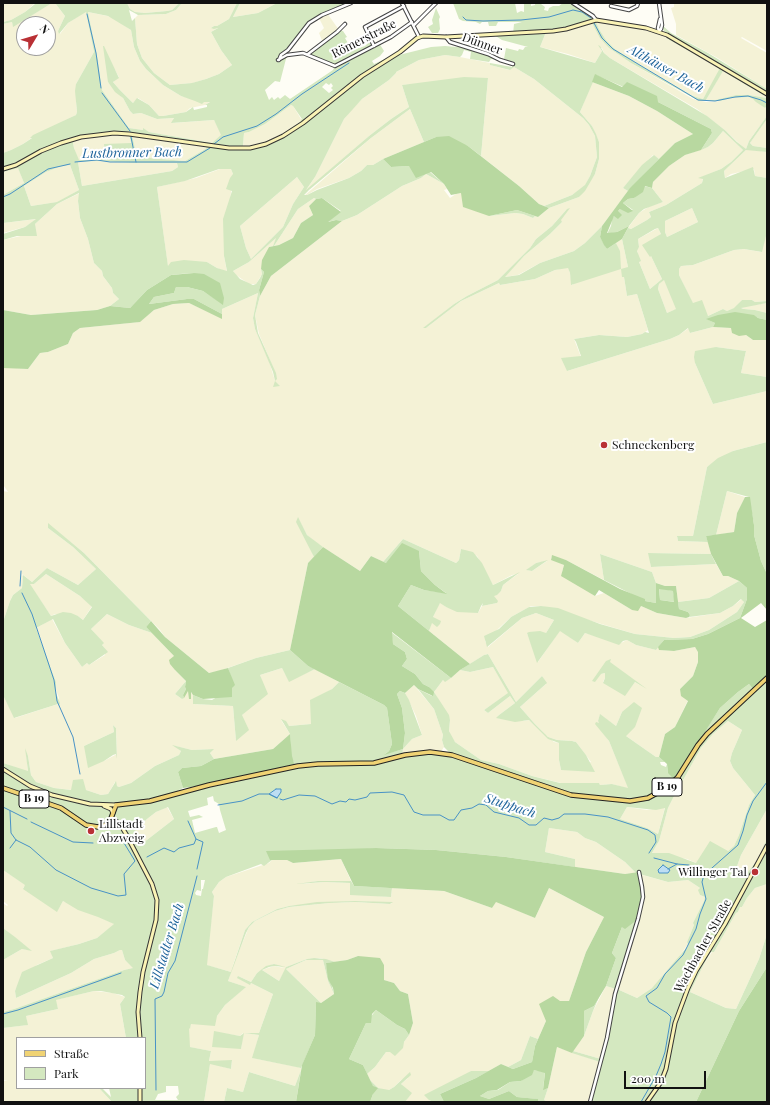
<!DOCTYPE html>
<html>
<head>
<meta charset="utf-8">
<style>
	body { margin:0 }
	#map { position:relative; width:770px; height:1105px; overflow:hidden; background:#fefdf5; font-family:"Playfair Display",serif }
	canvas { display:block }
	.frame { position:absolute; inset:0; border:4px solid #111; pointer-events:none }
	.legend { position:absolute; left:16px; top:1037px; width:130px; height:52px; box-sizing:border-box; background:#fff; border:1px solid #a0a0a0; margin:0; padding:5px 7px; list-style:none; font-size:12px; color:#111 }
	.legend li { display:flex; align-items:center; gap:8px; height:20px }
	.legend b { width:20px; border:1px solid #a0a0a0 }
	.north { position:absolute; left:16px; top:16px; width:40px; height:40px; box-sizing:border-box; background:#fff; border:1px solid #a0a0a0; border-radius:50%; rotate:52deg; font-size:11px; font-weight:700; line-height:16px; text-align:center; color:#111 }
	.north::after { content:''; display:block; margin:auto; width:14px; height:18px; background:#b93035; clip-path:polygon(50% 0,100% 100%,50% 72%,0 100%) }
	.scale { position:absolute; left:624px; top:1071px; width:82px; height:18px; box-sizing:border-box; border:2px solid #111; border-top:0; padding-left:5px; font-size:12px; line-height:14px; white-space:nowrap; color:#111; -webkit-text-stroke:3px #fff; paint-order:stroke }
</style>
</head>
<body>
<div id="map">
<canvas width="770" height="1105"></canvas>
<div class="frame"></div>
<ul class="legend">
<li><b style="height:5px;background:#f0d374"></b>Straße</li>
<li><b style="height:11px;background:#d4e8c0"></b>Park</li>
</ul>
<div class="north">N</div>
<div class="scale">200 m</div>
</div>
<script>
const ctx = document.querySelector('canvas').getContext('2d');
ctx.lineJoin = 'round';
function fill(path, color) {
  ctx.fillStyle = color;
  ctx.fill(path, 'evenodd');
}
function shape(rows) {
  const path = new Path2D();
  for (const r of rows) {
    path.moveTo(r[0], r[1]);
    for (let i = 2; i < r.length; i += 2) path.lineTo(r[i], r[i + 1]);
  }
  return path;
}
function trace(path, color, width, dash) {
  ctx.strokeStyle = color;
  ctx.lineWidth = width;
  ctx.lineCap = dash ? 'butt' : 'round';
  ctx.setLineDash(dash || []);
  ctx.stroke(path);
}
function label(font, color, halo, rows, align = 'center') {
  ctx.font = font + ' "Playfair Display",serif';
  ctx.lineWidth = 4;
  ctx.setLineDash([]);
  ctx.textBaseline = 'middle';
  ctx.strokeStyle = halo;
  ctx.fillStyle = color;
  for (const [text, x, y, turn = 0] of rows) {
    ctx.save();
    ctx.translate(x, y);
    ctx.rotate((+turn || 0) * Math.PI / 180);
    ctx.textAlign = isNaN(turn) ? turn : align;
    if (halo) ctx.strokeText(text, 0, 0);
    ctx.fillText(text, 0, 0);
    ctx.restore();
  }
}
fill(shape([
	[3,3,32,4,35,3,25,12,11,20,3,22],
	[52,3,55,3,65,16,58,31,60,34,68,23,86,11,94,52,76,84,76,103,77,112,76,115,33,137,23,144,11,150,3,153,3,24,12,22,13,26],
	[24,24,48,24,48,48,24,48],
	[127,3,179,3,172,10,167,11,145,13,135,12,130,9],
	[182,3,237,3,229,19,217,26,214,26,211,28,221,26,211,32,221,50,232,65,219,74,206,79,193,83,170,85,154,73,142,58,137,44,135,18,138,15,166,14,176,10],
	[240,3,277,3,258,13,233,17],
	[674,3,767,3,767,51,742,37,741,38,767,53,767,89,716,57,676,35,676,24,671,8,674,7],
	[88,12,112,17,131,30,134,47,140,61,146,69,163,85,181,96,204,102,211,101,205,105,190,108,186,112,163,116,159,116,149,105,138,98,133,103,119,89,113,82,119,77,115,70,108,82,123,98,130,111,133,114,141,113,157,119,174,118,172,123,214,120,222,135,212,143,149,132,143,129,143,130,129,128,102,90,98,60],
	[327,13,339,30,323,43,319,33,324,28,319,18],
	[596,20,659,33,721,69,703,99,693,96,648,70,615,49,606,40,599,29,596,22],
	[591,21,609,48,631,63,693,99,706,102,720,101,732,98,749,97,754,99,765,108,767,106,767,116,749,141,746,149,767,152,767,178,755,176,754,169,731,174,725,178,724,171,746,150,726,131,697,109,610,58,604,53,602,48,600,48,602,51,595,63,568,54,540,47,546,32],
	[445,55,460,57,490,63,490,65,509,70,514,67,534,79,583,118,589,125,595,136,597,157,590,176,585,186,572,195,544,206,539,204,519,186,481,156,488,78,402,85,409,107,391,119,369,136,305,192,315,177,344,119,352,109,362,99,389,80,396,73,396,72,419,60],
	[723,70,763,95,767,96,767,98,749,95,736,95,715,100,706,100],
	[592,82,629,96,657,111,693,134,675,143,659,159,653,155,623,188,628,191,602,226,585,243,574,251,540,263,518,275,504,277,524,256,550,234,562,222,560,220,567,209,552,226,536,239,530,248,498,280,467,296,454,304,424,328,426,328,461,301,499,283,500,285,535,279,555,270,568,267,570,273,572,285,620,252,616,243,622,239,628,267,622,277,624,277,627,296,637,294,648,330,642,334,627,337,599,335,574,339,581,357,567,371,670,339,679,335,689,328,690,333,713,327,731,328,746,335,753,340,767,340,767,377,741,373,746,351,716,347,695,363,713,404,767,391,767,442,733,451,707,467,693,536,677,537,678,541,708,542,711,554,649,553,651,567,716,564,723,576,728,576,739,581,709,598,678,602,676,586,665,586,656,583,652,572,600,554,604,580,566,560,552,556,551,559,564,565,562,572,595,596,604,593,632,610,641,606,657,613,686,618,720,613,733,606,742,599,744,602,737,612,709,630,690,637,674,638,635,634,541,606,531,606,511,617,485,641,488,647,522,618,536,613,554,620,546,633,527,633,538,662,560,630,578,643,585,633,621,643,627,640,636,645,656,650,658,647,660,650,674,651,695,647,698,651,698,662,693,676,680,689,688,700,675,727,665,734,659,757,656,757,626,736,622,712,616,726,600,715,598,721,600,724,601,730,609,741,629,789,612,784,600,785,599,783,561,783,532,776,499,764,481,760,455,742,451,737,449,731,450,720,434,692,443,680,445,681,451,678,460,670,470,672,493,667,509,693,484,710,488,713,510,696,515,703,499,715,497,718,524,721,529,720,554,742,559,743,559,760,561,770,591,762,576,742,572,741,557,740,548,737,534,723,520,707,546,684,542,676,516,702,488,654,484,655,470,664,429,631,433,617,440,602,446,607,478,613,482,606,497,603,493,596,501,591,503,585,518,574,512,575,493,585,477,556,461,549,459,560,456,563,403,539,383,562,371,556,360,571,315,542,307,535,298,518,314,557,308,563,290,650,256,658,219,671,209,673,165,637,160,630,84,553,48,524,48,528,73,547,96,569,78,585,47,568,32,582,22,574,23,576,22,588,13,595,10,601,3,622,3,491,8,492,4,486,3,489,3,367,28,369,40,353,48,352,68,344,73,333,80,328,139,322,154,310,173,304,189,303,222,318,222,309,258,293,253,318,255,329,269,361,275,381,275,372,259,334,255,315,260,296,271,276,342,221,357,215,402,186,421,178,426,174,444,184,447,189,444,190,450,198,456,194,461,193,489,216,515,213,523,214,533,218,535,216,538,217,549,208,579,197,595,174,599,159,599,142,592,126,580,112],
	[547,561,532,571,527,570,536,563],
	[609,662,640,685,635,682,625,695,603,682,605,678,605,673,601,674],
	[291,105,293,106,301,119,303,119,300,122,275,139,251,146,243,147,244,133,249,132,265,124],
	[410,109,424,142,383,159,373,165,367,165,361,171,349,178,317,189,307,195,304,196,371,138],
	[767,119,767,148,753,146,750,143,752,140],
	[723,131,743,150,731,162,721,169,700,178,703,178,702,183,666,205,649,212,651,217,647,220,631,229,628,228,639,213,650,206,663,202,652,188,653,182,669,166,685,155,708,147,713,143],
	[129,134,131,144,104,144,106,159,78,160,74,148,73,143,75,139,98,135],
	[132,135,203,145,207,148,185,161,137,157],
	[97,161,134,163,177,163,178,167,172,171,82,186,78,162],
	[70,165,79,190,58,202,31,206,24,186,46,172,59,167],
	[18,167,24,183,3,195,3,172],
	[220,169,231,169,233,174,224,256,227,272,217,268,207,262,168,267,157,187,196,178],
	[297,177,304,187,293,204,283,227,251,259,246,248,240,226],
	[80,193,78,201,80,218,88,239,94,263,102,271,103,276,112,288,113,293,119,299,110,306,97,310,31,315,3,310,3,240,25,235,35,224,57,204],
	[314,198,316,199,309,206,313,215,301,223,293,238,279,245,274,246,298,209],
	[692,208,698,222,667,237,665,232,665,221],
	[37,219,25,227,3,233,3,223],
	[658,228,661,234,651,256,662,279,650,289,639,262,637,250,639,247,638,239],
	[767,232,767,301,755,302,752,300,742,300,735,308,727,311,723,309,708,316,693,304,679,275,679,269,681,266,693,265,734,250,744,249,761,252],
	[277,237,273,246,269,247,261,269,262,274,256,284,249,284,236,275,233,271,249,262],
	[664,279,677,309,667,313,658,289,659,284],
	[767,303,767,313,755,310,744,309,741,307],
	[727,491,745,497,737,513,734,532,716,535],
	[46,574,80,596,92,606,83,620,78,616,55,614,51,616,29,584,34,584],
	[107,614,129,625,152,633,174,656,175,670,186,681,175,694,182,699,188,690,191,692,193,695,193,704,233,706,236,741,242,715,264,688,260,675,282,668,289,681,315,669,339,682,332,689,324,694,311,724,289,726,281,720,290,734,273,749,214,759,210,753,213,749,192,750,175,746,181,751,179,755,155,766,131,783,119,787,117,786,115,782,108,794,101,795,86,790,72,790,54,788,36,782,31,775,28,756,26,752,28,772,3,763,3,695,15,718,58,704,59,705,59,698,56,690,56,682,36,628,52,619,65,643,82,667,87,663,89,665,105,655,105,649,102,645,103,643,91,629],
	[113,725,116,728,117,754,104,761,84,746,114,732],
	[414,685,434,709,443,735,442,740,444,747,440,753,402,756,403,749,412,739,422,735,416,716,405,693],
	[728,721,742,730,732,753,730,761,733,768,755,795,749,805,739,835,734,846,728,851,696,863,687,859,652,853,659,841,668,808,673,798,701,748,713,734],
	[167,807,174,819,143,843,138,841,134,832,147,819,156,812],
	[627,807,647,810,665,807,658,834,647,828,620,819],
	[767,809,767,840,758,859,744,877,736,873,736,869,741,855],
	[549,828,577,832,585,838,596,842,625,862,636,873,625,874,575,867,575,859,545,852],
	[341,859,351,881,318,881,300,884,325,882,351,883,350,894,391,897,392,888,444,891,492,908,496,901,535,918,549,888,604,917,586,952,569,1001,560,1001,546,1021,538,1039,530,1036,521,1060,508,1067,501,1064,489,1071,471,1071,429,1100,433,1102,405,1102,410,1095,401,1084,408,1078,401,1080,394,1087,389,1090,384,1090,378,1088,370,1080,367,1074,375,1067,386,1052,390,1052,404,1042,409,1035,413,1023,408,994,400,991,394,983,384,980,384,965,358,956,347,960,335,962,320,958,307,959,286,967,286,969,306,960,323,960,328,981,334,994,321,1003,286,969,279,981,262,970,274,966,284,968,274,964,266,967,257,973,251,982,238,976,238,978,250,984,251,983,273,994,259,1033,245,1033,259,1035,253,1058,298,1067,301,1068,301,1070,295,1086,249,1072,243,1092,227,1088,224,1102,204,1102,210,1063,231,1069,232,1061,209,1061,211,1051,189,1047,189,1027,190,1028,191,1024,217,1016,225,1005,245,987,228,981,231,972,206,965,214,896,212,892,219,882,226,877,269,863,272,860,287,860,293,863],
	[355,901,392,903,390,904,355,902,329,903,289,907,275,911,255,921,249,927,232,968,245,930,252,922,277,909,289,906],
	[214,1032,240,1036,243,1033,241,1049],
	[3,870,26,885,23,888,57,911,63,901,115,924,97,938,79,944,51,951,53,958,37,965,18,985,15,991,16,998,71,973,94,959,114,953,120,950,122,950,125,960,134,968,124,970,14,1009,3,1012,3,960,22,949,30,950,3,928,3,903,7,906,8,905,3,901],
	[639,874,668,882,688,880,700,888,699,890,700,895,705,897,704,901,693,923,694,925,687,942,688,944,676,961,663,975,659,982,652,988,637,998,617,989,601,1059,573,1051,584,1036,593,1011,606,986,616,989,638,919],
	[767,884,767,934,759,959,736,1009,726,1008,690,992,704,964,712,952,714,952,736,913,738,912,740,907,742,907,747,898,755,888],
	[94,991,113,993,125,997,120,1004,126,1038,17,1038,17,1088,99,1088,112,1102,3,1102,3,1081,8,1080,3,1080,3,1028,27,1025,26,1016,58,1009,55,1000],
	[557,1047,600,1062,590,1102,548,1102,544,1100,548,1088]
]), '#f4f2d6');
fill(shape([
	[29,3,52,3,13,27,12,22,3,24,3,22,11,20,25,12,35,4],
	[55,3,127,3,130,9,135,12,145,13,167,11,172,10,179,3,182,3,176,10,166,14,138,15,129,10,132,21,135,18,137,44,142,58,154,73,170,85,192,83,206,79,219,74,232,65,221,50,211,32,218,28,214,29,211,28,214,26,217,26,229,19,237,3,240,3,233,17,258,13,277,3,348,3,309,23,288,50,281,55,279,59,287,55,280,82,275,81,265,90,269,100,272,97,274,100,278,97,280,99,285,95,290,99,333,70,335,66,308,54,339,30,343,31,347,37,345,38,349,45,360,39,362,42,354,46,356,49,365,46,369,42,374,46,379,43,384,51,380,56,372,61,374,64,400,52,399,55,431,47,445,46,456,47,463,46,488,54,500,60,491,59,489,62,470,59,471,52,464,50,462,55,460,57,445,55,419,60,396,72,396,73,389,80,362,99,344,119,315,177,306,190,369,136,391,119,409,107,402,85,464,77,488,78,481,156,468,146,436,137,424,142,410,109,371,138,309,190,304,195,307,195,317,190,349,178,361,171,367,165,373,165,383,159,391,167,409,166,430,172,444,184,426,174,421,178,402,186,357,215,342,221,336,220,327,222,341,211,322,198,316,199,314,198,298,209,274,246,273,246,276,238,249,262,233,271,240,279,253,285,256,284,260,278,262,274,261,269,264,272,259,290,260,296,255,315,258,333,276,373,277,379,275,381,280,386,273,387,275,381,273,372,255,329,253,318,258,293,222,309,222,314,194,299,187,299,149,304,154,297,174,293,176,287,187,287,203,291,223,304,194,273,180,274,171,275,147,290,130,308,110,306,119,299,113,293,112,288,103,276,102,271,94,263,88,239,80,218,78,201,79,193,57,204,35,224,37,236,17,236,3,240,3,234,25,227,36,219,3,223,3,195,24,183,18,168,3,172,3,153,11,150,23,144,32,138,30,138,33,135,76,115,77,112,75,91,76,84,94,52,86,12,68,23,59,34,58,31,65,16],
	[88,12,108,16,131,30,134,47,140,61,146,69,163,85,181,96,195,101,202,104,204,102,210,102,205,105,207,105,207,107,194,110,193,107,186,112,163,116,159,116,149,105,137,98,133,103,119,89,113,82,119,78,104,46,103,46,108,82,115,92,123,98,130,111,133,114,141,113,157,119,174,118,171,123,214,120,221,135,212,143,149,132,143,128,143,130,129,128,102,90,98,60],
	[326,83,329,85,331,83,333,86,331,88,333,90,329,93,322,87],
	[291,105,293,106,302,119,300,122,275,139,251,146,243,146,244,133,249,132,265,124],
	[114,133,129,134,131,143,104,144,105,159,79,160,74,148,73,143,76,139],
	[132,135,203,145,207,148,185,161,137,157],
	[97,161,134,163,177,163,178,167,172,171,82,186,78,162],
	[70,165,79,190,57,202,31,206,24,186,46,172,59,167],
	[219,169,231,169,233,174,230,178,226,189,232,191,223,219,224,256,227,271,217,268,207,262,184,260,171,262,168,266,157,187,185,181],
	[297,177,304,187,293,204,283,227,251,259,246,248,240,226],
	[453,3,515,3,517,13,521,11,524,12,524,3,531,3,531,6,535,5,535,3,541,4,545,7,544,10,548,11,549,8,553,6,559,6,563,3,573,3,596,20,596,22,599,29,606,40,615,49,648,70,693,96,703,99,720,68,666,38,677,41,664,31,662,25,671,33,708,53,767,89,767,96,763,95,723,71,706,100,715,100,736,95,749,95,767,98,767,106,765,108,756,102,753,99,749,97,732,98,720,101,699,101,631,63,609,48,600,38,591,21,565,30,546,32,540,47,595,63,602,51,598,45,600,46,604,53,610,58,707,116,726,131,737,142,746,149,749,141,767,116,767,119,750,143,753,146,767,148,767,152,746,150,724,171,725,178,753,167,755,176,767,178,767,232,762,252,744,249,734,250,693,265,681,266,679,269,679,275,693,303,702,300,708,316,723,309,727,311,734,308,742,300,752,300,755,302,767,301,767,303,741,308,744,309,755,310,767,313,767,320,758,318,753,315,707,319,715,323,713,327,690,333,688,328,679,335,670,339,567,371,561,358,581,356,576,342,574,339,599,335,627,337,642,334,645,332,649,333,637,294,627,296,624,277,622,277,621,269,571,285,570,273,568,268,555,270,535,279,500,285,499,283,461,301,426,328,423,328,454,304,467,296,498,280,530,248,536,239,552,226,567,209,570,208,561,220,562,222,550,234,524,256,505,277,519,275,540,263,574,251,585,243,602,226,600,237,607,249,616,243,620,251,621,269,628,267,622,239,628,228,631,229,647,220,651,217,649,212,666,205,702,183,703,179,698,178,721,169,731,162,743,150,723,131,713,143,708,147,701,150,712,133,711,129,658,102,596,75,580,112,592,126,596,134,599,142,599,159,595,174,585,191,579,197,549,208,544,206,572,195,585,185,590,176,597,157,595,136,589,125,583,118,534,79,514,67,510,70,490,65,490,63,512,67,513,64,515,64,514,62,504,59,506,48,518,51,519,49,523,50,525,47,528,47,502,40,494,35,513,34,514,24,522,22,498,22,496,26,489,26,488,22,482,22,480,24,476,22,463,21,459,19],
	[692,208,698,222,667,237,665,232,665,221],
	[658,228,661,234,642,245,650,257,651,256,662,279,650,289,639,262,641,261,637,251,639,247,638,239,655,229],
	[664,280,676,309,667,313,658,289,659,284],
	[436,8,440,17,439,19,440,29,438,33,432,33,428,27,433,24,432,20],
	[654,155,659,159,628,191,623,188,642,165],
	[644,186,652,188,663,202,644,209,639,213,629,226,617,232,607,234,611,226,612,219,618,211,620,209,633,210,623,203,628,199,634,198],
	[517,210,535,216,533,218,523,214,515,213,489,216],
	[716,347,746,351,741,373,767,377,767,391,713,404,695,363,694,357,695,351],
	[767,442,767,574,761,561,754,535,754,524,749,497,727,491,716,535,706,536,708,542,678,541,677,536,693,536,707,467,718,458,733,451],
	[298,517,307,535,323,547,314,557,296,522],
	[48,523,84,553,151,621,146,627,152,633,129,625,107,614,91,629,104,643,102,645,108,652,89,665,87,663,82,667,65,643,53,619,36,628,56,682,56,693,60,703,59,706,58,704,14,718,3,695,3,622,10,601,13,595,22,588,23,575,32,582,47,568,78,585,96,569,73,547,48,528],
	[46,574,80,596,92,607,83,620,78,616,71,613,63,612,51,616,30,584,34,584],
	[403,539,456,563,459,560,461,549,473,552,482,563,493,585,520,572,503,585,501,591,497,595,494,596,498,601,497,603,482,606,483,603,481,606,478,613,457,612,446,607,440,603,433,617,441,621,440,624,437,627,432,623,429,631,398,606,411,585,424,590,446,593,435,585,421,571,419,551,386,563,383,562],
	[648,553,711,554,716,564,651,567],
	[600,554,652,572,656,583,656,603,645,601,604,580],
	[548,560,532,571,526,570,536,563],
	[739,581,747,588,747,599,740,618,708,634,692,639,664,640,656,650,636,645,627,640,623,641,619,645,585,633,578,643,560,631,537,663,527,633,529,632,540,631,546,633,554,620,536,613,522,618,487,647,484,636,499,629,511,617,529,607,541,606,558,608,600,624,635,634,674,638,690,637,709,630,737,612,744,602,741,599,733,606,720,613,689,617,690,615,688,612,679,609,678,602,709,598],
	[659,588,673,591,675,602,660,600],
	[391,632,451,678,445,682,443,680,434,692,449,715,450,720,449,731,455,742,481,760,499,764,532,776,560,783,599,783,600,785,612,784,628,788,609,741,595,724,596,722,599,723,598,721,600,714,616,726,622,712,634,702,642,708,635,727,626,736,656,757,659,757,665,762,660,762,661,765,666,767,667,764,668,773,695,747,720,708,738,692,749,684,753,689,767,675,767,809,741,855,736,869,736,873,744,877,758,859,767,839,767,884,755,888,747,898,742,907,740,907,738,912,736,913,714,952,711,952,704,964,690,992,726,1008,736,1009,759,959,767,934,767,967,739,1011,696,1102,590,1102,600,1062,572,1053,573,1051,601,1059,616,989,606,986,616,958,612,953,622,927,638,919,617,989,637,998,652,988,687,947,688,944,687,942,694,925,693,923,704,901,705,897,700,895,698,890,700,888,688,880,668,882,636,873,625,862,596,842,585,838,577,832,549,828,545,852,575,859,575,867,506,857,436,850,376,848,270,860,272,860,264,866,261,864,226,877,219,882,212,892,214,896,207,965,231,972,245,930,252,922,277,909,289,906,317,902,355,901,393,902,390,904,355,902,329,903,289,907,275,911,255,921,249,927,246,933,228,981,246,987,225,1005,217,1016,215,1026,191,1024,190,1029,189,1028,190,1047,211,1051,209,1061,232,1060,231,1069,210,1064,204,1102,112,1102,99,1088,102,1088,111,1097,109,1088,145,1088,145,1038,126,1038,120,1004,125,997,122,995,101,991,94,991,56,1000,58,1009,26,1016,28,1025,3,1028,3,1012,14,1009,124,970,133,968,125,960,122,950,120,950,114,953,94,959,71,973,16,998,15,991,22,972,53,958,50,951,79,944,97,938,114,924,98,917,78,910,63,901,57,912,23,889,25,885,3,870,3,763,28,771,25,748,28,756,31,775,36,782,54,788,71,790,73,780,83,779,86,790,101,795,108,794,116,781,117,786,119,787,131,783,155,766,179,755,181,751,172,745,192,750,214,749,210,753,214,759,201,766,182,768,178,772,183,788,164,798,177,796,209,785,298,766,294,763,291,756,290,734,281,719,286,721,289,726,311,724,310,700,332,689,339,682,384,705,387,708,392,744,389,751,385,754,403,749,405,733,402,708,397,694,400,691,405,693,409,700,422,735,412,739,403,749,402,756,424,752,451,754,444,747,442,740,443,735,434,709,418,689,432,696,429,687,423,684,415,674,402,666,407,659,405,652,393,644],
	[728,721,742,730,732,753,730,761,733,768,755,795,749,805,739,835,734,846,728,851,710,841,696,863,669,853,652,853,659,841,668,808,673,798,701,748,713,734],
	[213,796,214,801,219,804,220,810,226,830,219,833,217,827,216,827,195,833,192,820,203,817,199,815,190,817,188,811,208,805,207,798],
	[168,807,174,819,143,843,138,841,134,832,147,819,156,812],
	[627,807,656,810,665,808,658,834,647,828,620,819],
	[201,880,205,880,203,889,202,889,201,896,196,895,195,893,197,890,201,891],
	[166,1086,178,1086,179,1094,176,1097,178,1100,155,1100,158,1094,166,1092],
	[290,650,308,666,315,669,289,682,282,668,260,675,268,694,242,715,249,730,236,741,233,706,193,704,193,695,203,699,212,700,232,688,233,683,228,668,256,658],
	[488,654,516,702,542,676,547,683,520,707,534,723,548,737,557,740,572,741,576,742,586,755,595,772,561,770,559,760,559,743,548,739,529,720,515,722,496,718,499,715,515,703,510,696,488,713,484,710,508,693,493,667,470,672,460,670,484,655],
	[611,659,610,662,647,689,635,682,625,696,603,683,605,678,605,673,601,674,595,682,592,681,606,661],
	[186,681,185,687,186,689,183,695,184,698,182,699,175,694],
	[113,725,116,728,117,759,116,754,113,755,104,761,88,768,84,746,114,732],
	[318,881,351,881,354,886,392,888,391,897,350,895,350,883,325,882,296,884],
	[3,928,15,937,32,951,22,949,3,960],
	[314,958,326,959,335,962,326,963,334,994,328,981,323,960,306,960,286,969,321,1003,316,1003,315,1035,301,1068,252,1058,259,1035,244,1033,241,1049,212,1047,214,1031,240,1036,244,1033,259,1033,273,994,251,983,250,985,237,978,238,976,251,982,257,973,266,966,274,964,286,967,307,959],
	[274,966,286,967,279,981,262,970,269,967],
	[599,997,593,1011,584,1036,584,1011,594,1006],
	[376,1010,397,1025,405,1029,409,1035,404,1042,403,1048,395,1056,390,1052,386,1052,375,1067,367,1074,363,1065,349,1059,366,1023],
	[530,1036,538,1039,535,1046,532,1062,513,1069,508,1067,521,1060],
	[301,1070,296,1102,224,1102,227,1088,243,1092,249,1072,295,1086],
	[534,1070,545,1072,543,1089,548,1088,544,1100,548,1102,538,1102,537,1099,517,1097,509,1091,489,1099,480,1096,488,1091,498,1090,510,1082,521,1081],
	[471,1071,489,1071,476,1078,440,1094,444,1102,433,1102,429,1100,424,1095],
	[410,1072,411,1075,401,1084,412,1093,405,1102,370,1102,373,1094,373,1087,370,1080,378,1088,389,1090,394,1087]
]), '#d4e8c0');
fill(shape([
	[595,74,622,87,627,82,657,96,658,102,711,129,712,133,701,150,685,155,669,166,653,182,652,188,645,186,643,192,634,198,628,199,623,203,633,211,628,213,620,209,618,211,622,215,618,219,614,216,607,233,617,232,629,226,622,239,607,249,604,245,600,237,602,226,630,188,675,143,693,134,657,111,629,96,592,82],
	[449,136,468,146,519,186,539,204,549,208,538,217,517,210,489,216,463,207,461,193,451,195,444,184,431,172,416,178,409,166,391,167,383,159,436,137],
	[322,198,341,212,328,222,336,220,342,221,271,276,260,296,259,290,264,272,261,269,262,260,269,247,279,245,293,238,301,223,313,215,309,206,316,199],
	[194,273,204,274,220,283,224,298,223,305,203,291,187,287,176,287,174,293,154,297,149,304,187,299,194,299,222,314,222,319,189,303,173,304,154,310,140,322,80,328,73,333,68,344,48,352,40,353,28,369,3,368,3,310,31,315,97,310,110,306,130,308,147,290,171,275],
	[735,312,754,315,758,318,767,320,767,340,753,340,746,335,739,336,732,333,731,328,713,327,715,323,706,319,718,315],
	[745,497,750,497,754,525,754,535,761,561,767,574,766,596,767,610,761,603,741,618,755,627,767,620,767,675,753,689,749,684,738,692,720,708,675,780,668,773,667,764,659,757,665,734,675,727,688,701,681,696,680,689,693,676,698,662,698,652,695,647,674,651,659,650,658,647,664,640,692,639,708,634,740,618,747,599,747,588,739,581,728,576,723,576,711,554,706,536,734,532,737,513],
	[402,543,419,551,421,571,435,585,447,594,424,590,411,585,398,606,470,664,460,670,451,678,392,632,393,644,405,652,407,659,402,666,415,674,423,684,429,687,434,692,433,696,418,689,414,685,405,693,400,691,397,694,402,708,405,733,403,749,384,755,389,751,392,744,387,708,384,705,308,666,290,650,308,563,323,547,360,571,371,556,386,563],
	[552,555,566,560,620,589,645,599,645,601,656,603,656,583,665,586,676,586,679,609,688,612,690,615,689,617,686,618,657,613,641,606,638,611,632,610,599,590,595,596,561,576,564,565,551,560],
	[659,589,673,591,674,602,660,600],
	[151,621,165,637,209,673,228,668,235,685,232,688,232,697,203,699,193,695,191,692,191,699,189,699,188,691,184,698,183,695,186,689,185,687,186,681,175,670,170,664,169,660,174,656,146,627],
	[290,734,292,756,294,763,298,766,213,784,183,788,178,772,182,768,201,766,214,759,273,749],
	[376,848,436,850,506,857,625,874,639,872,643,897,638,919,625,929,622,927,612,953,616,958,606,986,594,1006,584,1011,584,1036,572,1053,557,1047,548,1088,543,1090,545,1073,534,1070,532,1075,521,1081,510,1082,497,1090,488,1091,480,1096,489,1099,509,1091,517,1097,538,1099,538,1102,444,1102,440,1094,476,1078,501,1064,513,1069,532,1062,535,1046,546,1021,539,1004,553,996,560,1001,569,1001,586,952,604,917,549,888,535,918,496,902,492,908,444,891,354,886,341,859,293,863,287,860,270,860,266,851],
	[358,956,380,958,384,965,384,980,394,983,400,991,408,994,413,1023,409,1035,405,1029,397,1025,376,1010,372,1014,371,1023,366,1023,349,1059,363,1065,373,1086,378,1088,373,1094,370,1102,296,1102,302,1065,315,1035,316,1002,321,1003,334,994,333,988,328,979,326,963,347,960],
	[767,967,767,1102,696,1102,739,1011]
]), '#b8d8a0');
const water = shape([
	[276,789,281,789,281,792,277,798,269,794,276,789],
	[663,865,670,870,668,873,659,873,658,870,663,865]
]);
fill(water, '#bddef3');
trace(water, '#4892c6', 1);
trace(shape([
	[87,14,96,53,101,88],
	[463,17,466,20,483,21,521,20,549,17,573,10,582,12,591,18],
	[594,23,602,38,613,49,698,100,715,101,735,97,748,96,761,100,767,103],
	[102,93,130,131],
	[131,137,136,162],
	[214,144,223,137,257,126,276,114,302,94,349,63],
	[75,162,97,160,110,162,187,162,210,148],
	[3,197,10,194,48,169,70,164],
	[20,586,21,571],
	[22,593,32,614,54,680,57,701,73,737,80,774],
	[280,799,283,800,299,795,315,796,332,804,340,801,346,802,349,799,355,800,367,797,370,793,392,792,404,795,414,812,423,815,440,815,449,820,454,820,461,810,472,808,479,804,486,805,494,812,519,818,529,825,536,825,544,818,552,820,559,818,564,814,585,814,608,817,648,830,655,835,656,842,649,853],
	[218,805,242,801,259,794,269,794,277,798],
	[3,807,27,819],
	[10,811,11,833,16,840,30,847,56,870,91,888,118,896,126,895,124,874,135,861,121,838,115,841,102,843,98,842],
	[31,822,73,842,93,843],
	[196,839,203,842,197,869],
	[10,848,16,840],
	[147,857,164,848,174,852,179,848,194,844,196,839,188,821],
	[654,858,677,864,689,865,703,874],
	[668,869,677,864],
	[3,1014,18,1010,121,973],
	[156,1090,155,999,162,996,164,992,168,973,175,961,197,876],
	[641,1102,656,1076,661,1064,665,1052,671,1017,667,1013,649,1002,646,996,657,988,665,974,683,955,696,929,700,914,706,899,702,882,704,875,738,845,743,831,747,815,753,801,767,782]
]), '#4892c6', 1);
const street = shape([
	[402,3,419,37],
	[573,3,593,16,596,20],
	[611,6,629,10,637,6,638,3],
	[414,25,436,3],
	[659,31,661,29,662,25,659,3],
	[659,31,658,28,660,19],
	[446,37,450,42,488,54,500,60,513,64],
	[374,46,365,27,404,6],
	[308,54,337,32,345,24],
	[278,60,287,55,303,53,335,66,391,37,412,22],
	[279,60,281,55,288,50,309,23,322,15,351,3],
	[590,1102,607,1038,615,994,638,919,643,897,642,887,639,872]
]);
const secondary = shape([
	[3,169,16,165,41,151,61,143,81,137,98,135,114,133,129,134,229,148,250,148,266,144,283,136,303,123,362,76,400,52,417,38,423,36,446,37,553,31,566,29,596,20,646,28,667,35,767,94],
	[3,769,30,786,52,795,90,804,116,805],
	[104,806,111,809,113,813],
	[112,818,120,824,126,834,152,884,157,900,156,920,143,972,140,992,138,1012,140,1038],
	[140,1102,140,1088],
	[647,1102,661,1082,666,1069,675,1023,688,988,696,971,725,924,767,846]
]);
const primary = shape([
	[3,788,61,808,86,825,98,827,105,825,110,821,116,805,150,801,209,785,298,766,318,764,374,763,405,755,430,752,452,755,571,795,630,801,648,798,668,787,678,777,698,745,707,734,767,678]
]);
trace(street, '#444', 4.5);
trace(secondary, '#333', 5);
trace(primary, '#222', 5.5);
trace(street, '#fff', 2.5);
trace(secondary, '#faf3b5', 3);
trace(primary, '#f0d374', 3.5);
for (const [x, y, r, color] of [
	[604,445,4,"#b93035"],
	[91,831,4,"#b93035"],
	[755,872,4,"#b93035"]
]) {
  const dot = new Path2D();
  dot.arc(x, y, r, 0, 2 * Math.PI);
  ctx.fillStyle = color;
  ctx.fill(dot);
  trace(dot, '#fff', 1.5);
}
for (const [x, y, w] of [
	[667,787,30],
	[34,799,30]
]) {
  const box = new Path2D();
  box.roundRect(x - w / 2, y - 9, w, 18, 3);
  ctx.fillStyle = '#fff';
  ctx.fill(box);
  trace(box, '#111', 1);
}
label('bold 11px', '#111', null, [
	["B 19",667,787],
	["B 19",34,799]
]);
label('12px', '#111', '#fff', [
	["Römerstraße",364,39,-27],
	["Dünner",482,44,20],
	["Wachbacher Straße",703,946,-61]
]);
label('12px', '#111', '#fff', [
	["Schneckenberg",612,445],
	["Lillstadt",99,824],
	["Abzweig",99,838],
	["Willinger Tal",747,872,"right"]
], 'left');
label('italic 13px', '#20659c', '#fff', [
	["Althäuser Bach",666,69,29],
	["Lustbronner Bach",132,153,-1],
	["Stuppach",510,806,18],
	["Lillstadter Bach",167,946,-73]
]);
</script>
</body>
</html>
